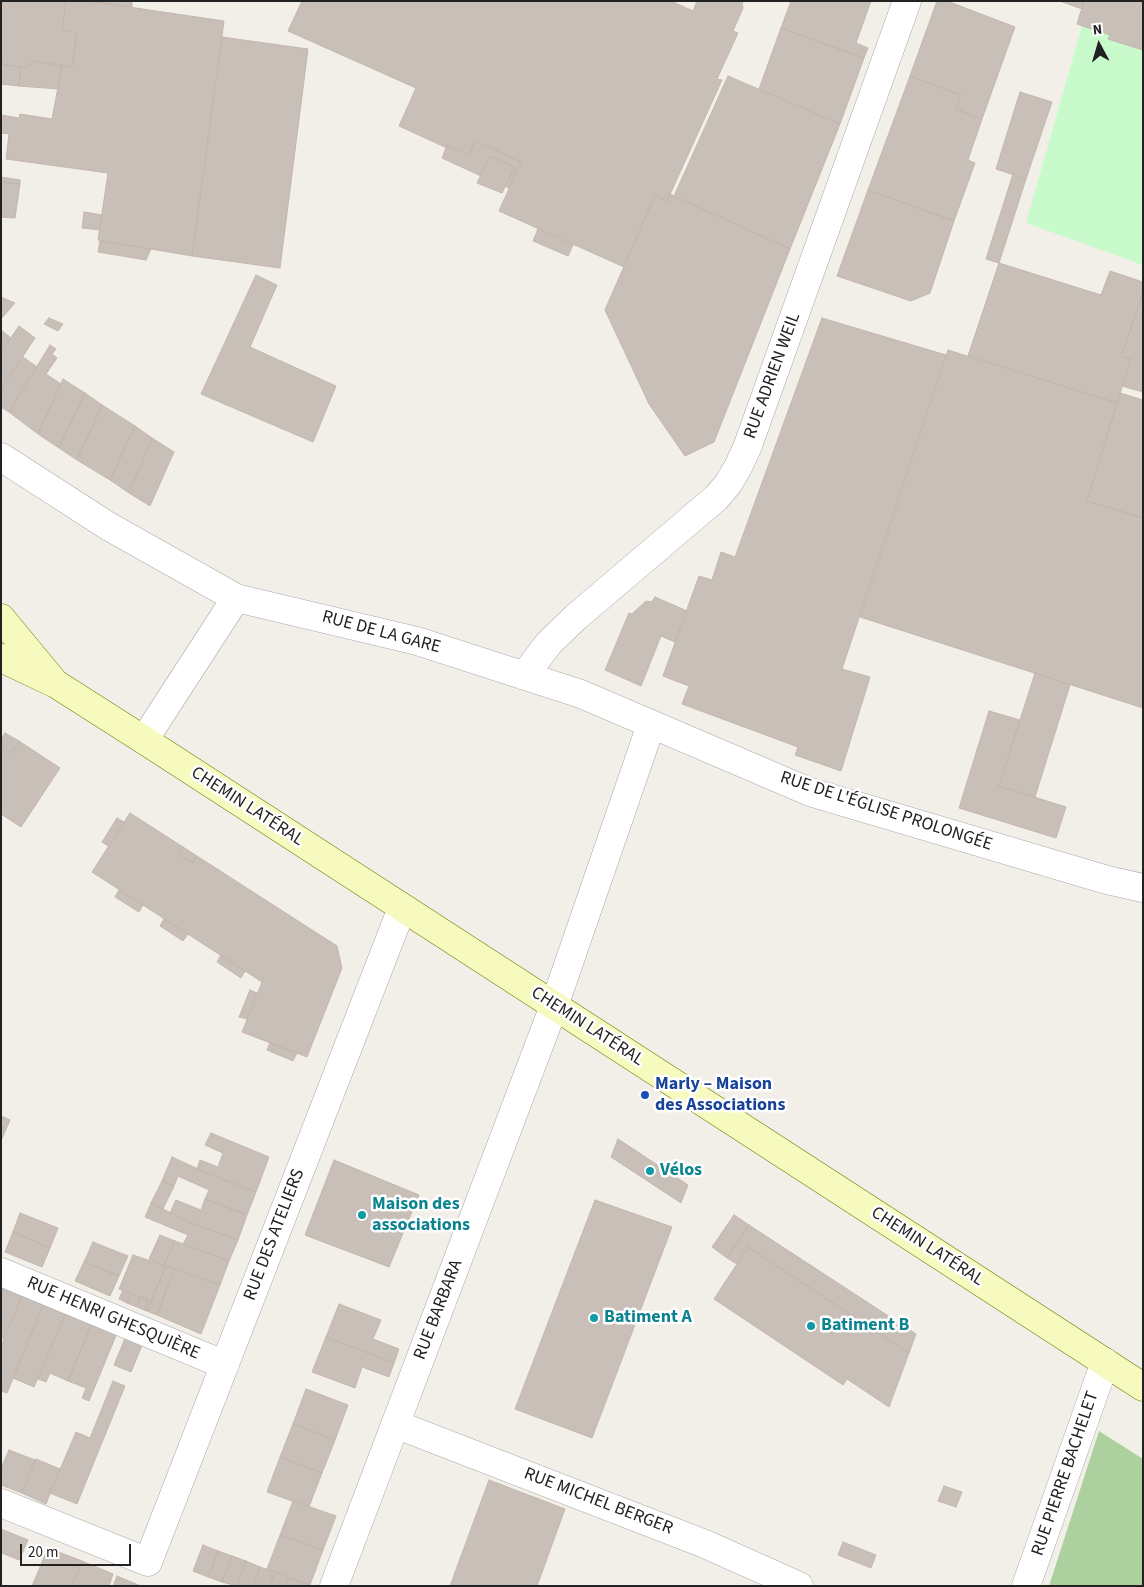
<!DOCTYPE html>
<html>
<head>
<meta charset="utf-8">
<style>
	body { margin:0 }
	#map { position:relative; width:1144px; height:1587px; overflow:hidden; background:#f2efe9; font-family:"Source Sans 3",sans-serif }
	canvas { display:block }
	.frame { position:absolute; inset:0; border:2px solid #222; pointer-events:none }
	.north { position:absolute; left:1074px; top:20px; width:50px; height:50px; -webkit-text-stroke:4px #fff; paint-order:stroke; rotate:354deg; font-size:14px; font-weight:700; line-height:20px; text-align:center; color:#222 }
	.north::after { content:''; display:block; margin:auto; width:18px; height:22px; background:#222; clip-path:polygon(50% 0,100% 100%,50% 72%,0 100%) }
	.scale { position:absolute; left:20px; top:1544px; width:111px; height:22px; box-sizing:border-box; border:2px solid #222; border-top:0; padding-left:6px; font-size:15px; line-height:18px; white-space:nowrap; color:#222; -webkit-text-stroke:4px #fff; paint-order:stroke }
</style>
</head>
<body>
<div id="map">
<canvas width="1144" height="1587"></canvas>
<div class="frame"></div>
<div class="north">N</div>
<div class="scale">20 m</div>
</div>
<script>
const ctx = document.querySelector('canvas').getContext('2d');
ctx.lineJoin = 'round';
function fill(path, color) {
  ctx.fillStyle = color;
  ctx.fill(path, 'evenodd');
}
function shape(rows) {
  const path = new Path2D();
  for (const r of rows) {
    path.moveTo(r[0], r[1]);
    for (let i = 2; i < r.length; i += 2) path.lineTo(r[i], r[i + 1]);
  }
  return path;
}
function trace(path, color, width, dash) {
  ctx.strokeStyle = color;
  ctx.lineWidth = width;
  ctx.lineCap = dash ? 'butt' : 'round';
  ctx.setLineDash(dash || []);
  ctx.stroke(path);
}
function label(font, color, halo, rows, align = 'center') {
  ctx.font = font + ' "Source Sans 3",sans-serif';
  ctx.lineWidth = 5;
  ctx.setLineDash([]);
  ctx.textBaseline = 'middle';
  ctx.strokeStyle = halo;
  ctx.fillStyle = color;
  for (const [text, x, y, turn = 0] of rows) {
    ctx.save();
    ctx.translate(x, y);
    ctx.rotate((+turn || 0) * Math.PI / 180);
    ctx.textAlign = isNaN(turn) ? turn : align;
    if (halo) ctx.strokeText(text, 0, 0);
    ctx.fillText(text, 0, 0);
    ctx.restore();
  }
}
fill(shape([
	[1099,1431,1143,1459,1143,1586,1049,1586]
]), '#add19e');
fill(shape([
	[1089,1,1143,1,1143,265,1026,223]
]), '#c8facc');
const building = shape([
	[1,1,66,1,62,30,77,33,72,67,34,61,26,68,1,64,1,1],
	[66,1,88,1,224,21,192,256,98,240,108,173,6,159,9,134,1,133,1,115,19,118,20,114,52,119,62,66,72,67,77,33,62,30,66,1],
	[88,1,132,1,132,7,88,1],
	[302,1,671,1,693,11,697,1,742,1,743,8,733,31,738,33,717,79,722,80,667,201,655,195,624,267,499,211,521,162,475,141,469,155,447,145,447,148,399,126,416,88,288,31,302,1],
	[791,1,871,1,856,43,868,48,864,58,781,28,791,1],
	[937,1,947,1,1015,27,982,119,955,109,961,95,910,76,937,1],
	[1060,1,1084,1,1082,9,1060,1],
	[1084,1,1143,1,1143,50,1108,39,1110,35,1077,24,1084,1],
	[781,28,864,58,840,124,759,89,781,28],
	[222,37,308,49,280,268,192,256,222,37],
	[34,61,62,66,58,89,19,86,21,67,26,68,34,61],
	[1,64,21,67,19,86,1,84,1,64],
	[728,76,840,124,790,249,674,196,728,76],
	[910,76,961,95,955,109,982,119,968,160,975,163,954,221,868,190,910,76],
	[1020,92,1052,102,1026,179,996,169,1020,92],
	[475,141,521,162,509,188,505,186,515,167,490,156,481,176,442,158,447,145,469,155,475,141],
	[490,156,515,167,502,193,477,183,490,156],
	[1013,174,1026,179,999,263,986,259,1013,174],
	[1,177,20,180,20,184,1,182,1,177],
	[1,182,20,184,15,218,1,217,1,182],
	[868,190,954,221,930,293,911,301,837,276,868,190],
	[670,194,790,249,714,442,685,456,649,404,605,310,655,195,667,201,670,194],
	[84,212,102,215,100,230,82,228,84,212],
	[538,229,573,245,568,256,533,241,538,229],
	[100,241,151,249,146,260,98,252,100,241],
	[999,263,1101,295,1110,271,1143,282,1143,292,1121,357,1131,359,1117,403,968,356,999,263],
	[256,275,277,285,250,347,336,386,313,442,201,394,256,275],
	[1143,292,1143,392,1122,386,1131,359,1121,357,1143,292],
	[3,298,15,303,1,319,1,300,3,298],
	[49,318,63,324,58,331,44,324,49,318],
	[822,318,946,355,842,669,870,677,841,771,795,755,798,747,682,704,689,686,663,676,699,576,712,580,721,552,735,557,822,318],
	[19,326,35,338,1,389,1,352,19,326],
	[1,330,11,338,1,352,1,330],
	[50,345,56,349,52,354,57,358,46,374,61,384,38,434,9,412,50,345],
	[948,350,1117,403,1087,501,1143,518,1143,708,860,617,948,350],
	[23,357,37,367,9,412,1,407,1,389,23,357],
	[63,379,85,393,59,448,38,434,63,379],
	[85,393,102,405,77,460,59,448,85,393],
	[1120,393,1143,400,1143,518,1087,501,1120,393],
	[102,405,135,426,110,480,77,460,102,405],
	[135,426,152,438,129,493,110,480,135,426],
	[152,438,174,452,150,506,129,493,152,438],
	[655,597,687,611,675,642,661,636,641,686,605,670,629,613,632,614,646,601,652,602,655,597],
	[1035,673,1070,685,1035,797,999,786,1035,673],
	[989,711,1020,720,999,786,1066,807,1056,838,959,808,989,711],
	[5,733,19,741,12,753,1,747,1,739,5,733],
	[19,741,60,768,21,827,1,814,1,747,12,753,19,741],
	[130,813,183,847,179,854,193,863,197,856,337,946,342,968,307,1057,242,1032,262,982,92,872,130,813],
	[117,818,124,822,108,846,102,842,117,818],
	[183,847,197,856,193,863,179,854,183,847],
	[119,890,143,905,139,912,115,897,119,890],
	[164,919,188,934,183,941,160,926,164,919],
	[221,955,245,971,241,978,217,962,221,955],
	[250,990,257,993,247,1019,239,1017,250,990],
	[270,1043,297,1053,293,1061,267,1050,270,1043],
	[1,1116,10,1120,1,1141,1,1116],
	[211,1133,269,1157,256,1192,197,1169,200,1160,218,1167,223,1153,205,1145,211,1133],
	[618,1139,688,1185,681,1203,611,1157,618,1139],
	[172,1157,209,1174,256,1192,247,1215,205,1199,209,1190,178,1176,174,1186,162,1181,172,1157],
	[334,1160,419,1195,389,1267,305,1235,334,1160],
	[162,1181,174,1186,163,1209,151,1203,162,1181],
	[205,1199,247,1215,238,1240,191,1223,170,1213,176,1200,201,1210,205,1199],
	[595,1200,672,1227,592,1438,515,1409,595,1200],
	[151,1203,191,1223,238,1240,229,1261,183,1244,188,1235,145,1217,151,1203],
	[20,1213,58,1228,50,1248,13,1232,20,1213],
	[734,1215,749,1225,727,1258,712,1247,734,1215],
	[749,1225,916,1334,909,1353,748,1247,737,1264,727,1258,749,1225],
	[13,1232,50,1248,42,1267,5,1252,13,1232],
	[160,1235,175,1241,164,1265,149,1259,160,1235],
	[175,1241,229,1261,220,1285,164,1265,175,1241],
	[93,1242,128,1256,119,1276,84,1262,93,1242],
	[748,1247,909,1353,889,1407,847,1379,843,1385,714,1299,748,1247],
	[133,1255,166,1266,147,1311,144,1310,148,1300,119,1289,133,1255],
	[84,1262,119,1276,110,1296,75,1281,84,1262],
	[166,1266,174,1269,157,1315,147,1311,166,1266],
	[174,1269,220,1285,201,1334,157,1315,174,1269],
	[3,1286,23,1294,4,1339,1,1337,1,1290,3,1286],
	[123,1290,131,1293,127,1303,119,1299,123,1290],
	[131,1293,140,1297,137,1307,127,1303,131,1293],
	[23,1294,44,1303,7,1393,1,1391,1,1346,23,1294],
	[140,1297,148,1300,144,1310,137,1307,140,1297],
	[44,1303,66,1312,34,1387,13,1378,44,1303],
	[339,1304,381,1320,373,1339,399,1349,394,1363,326,1337,339,1304],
	[66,1312,92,1323,68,1381,50,1373,46,1382,38,1379,66,1312],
	[92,1323,117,1333,89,1401,82,1398,86,1388,68,1381,92,1323],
	[126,1336,143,1343,131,1372,114,1365,126,1336],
	[326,1337,394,1363,389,1377,362,1367,355,1388,312,1372,326,1337],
	[113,1381,125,1386,77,1504,50,1493,76,1432,90,1438,113,1381],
	[306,1389,348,1405,335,1440,293,1424,306,1389],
	[293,1424,335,1440,322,1473,280,1457,293,1424],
	[9,1450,35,1460,22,1493,1,1485,1,1468,9,1450],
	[280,1457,322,1473,309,1507,267,1492,280,1457],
	[36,1459,60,1469,46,1504,22,1493,36,1459],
	[489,1480,565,1509,537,1586,450,1586,489,1480],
	[944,1486,962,1492,956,1507,938,1501,944,1486],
	[293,1501,336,1516,323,1550,280,1535,293,1501],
	[1,1529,28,1540,19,1560,2,1553,1,1555,1,1529],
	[280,1535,323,1550,310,1585,267,1569,280,1535],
	[843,1542,876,1555,871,1568,838,1555,843,1542],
	[203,1545,218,1551,208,1577,193,1571,203,1545],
	[48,1548,82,1561,72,1586,32,1586,48,1548],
	[218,1551,232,1556,222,1582,208,1577,218,1551],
	[232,1556,246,1561,237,1586,222,1582,232,1556],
	[82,1561,113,1574,109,1586,72,1586,82,1561],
	[246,1561,260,1567,253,1586,237,1586,246,1561],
	[260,1567,275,1572,269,1586,253,1586,260,1567],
	[275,1572,289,1578,286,1586,269,1586,275,1572],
	[117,1576,141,1586,113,1586,117,1576],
	[289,1578,310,1585,286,1586,289,1578]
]);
fill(building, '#c7bfb8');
trace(building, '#c4b6ab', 1);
const street = shape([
	[1,457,108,526,236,598,417,641,581,694,810,792,1107,880,1143,888],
	[524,676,549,643,576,617,716,498,728,484,738,467,747,448,907,1],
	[144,740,236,598],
	[1,1272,225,1365],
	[395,1424,705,1544,799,1586],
	[1,1503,148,1562,402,908],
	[334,1586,554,1006,651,725],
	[1026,1586,1105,1362]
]);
const secondary = shape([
	[1,618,53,681],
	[1,658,56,684,144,740,1143,1387]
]);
trace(street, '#a9a9a9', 29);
trace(secondary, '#707d05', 29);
trace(street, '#fff', 28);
trace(secondary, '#f7fabf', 28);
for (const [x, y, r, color] of [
	[645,1095,5,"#1a4fb4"],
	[650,1171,5,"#0f9aa8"],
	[362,1215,5,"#0f9aa8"],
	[594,1318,5,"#0f9aa8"],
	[811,1326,5,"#0f9aa8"]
]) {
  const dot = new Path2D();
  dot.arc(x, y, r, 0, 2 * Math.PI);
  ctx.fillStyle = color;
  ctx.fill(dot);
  trace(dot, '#fff', 2);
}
label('18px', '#222', '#fff', [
	["RUE ADRIEN WEIL",773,376,-70],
	["RUE DE LA GARE",381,633,15],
	["CHEMIN LATÉRAL",247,807,33],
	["RUE DE L'ÉGLISE PROLONGÉE",886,812,18],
	["CHEMIN LATÉRAL",587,1027,33],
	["RUE DES ATELIERS",275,1235,-69],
	["CHEMIN LATÉRAL",927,1247,33],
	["RUE BARBARA",439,1310,-69],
	["RUE HENRI GHESQUIÈRE",113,1319,23],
	["RUE PIERRE BACHELET",1066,1474,-71],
	["RUE MICHEL BERGER",598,1502,21]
]);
label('bold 18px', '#164399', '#fff', [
	["Marly – Maison",655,1085],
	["des Associations",655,1106]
], 'left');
label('bold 18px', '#0d838f', '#fff', [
	["Vélos",660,1171],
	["Maison des",372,1205],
	["associations",372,1226],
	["Batiment A",604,1318],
	["Batiment B",821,1326]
], 'left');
</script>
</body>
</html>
